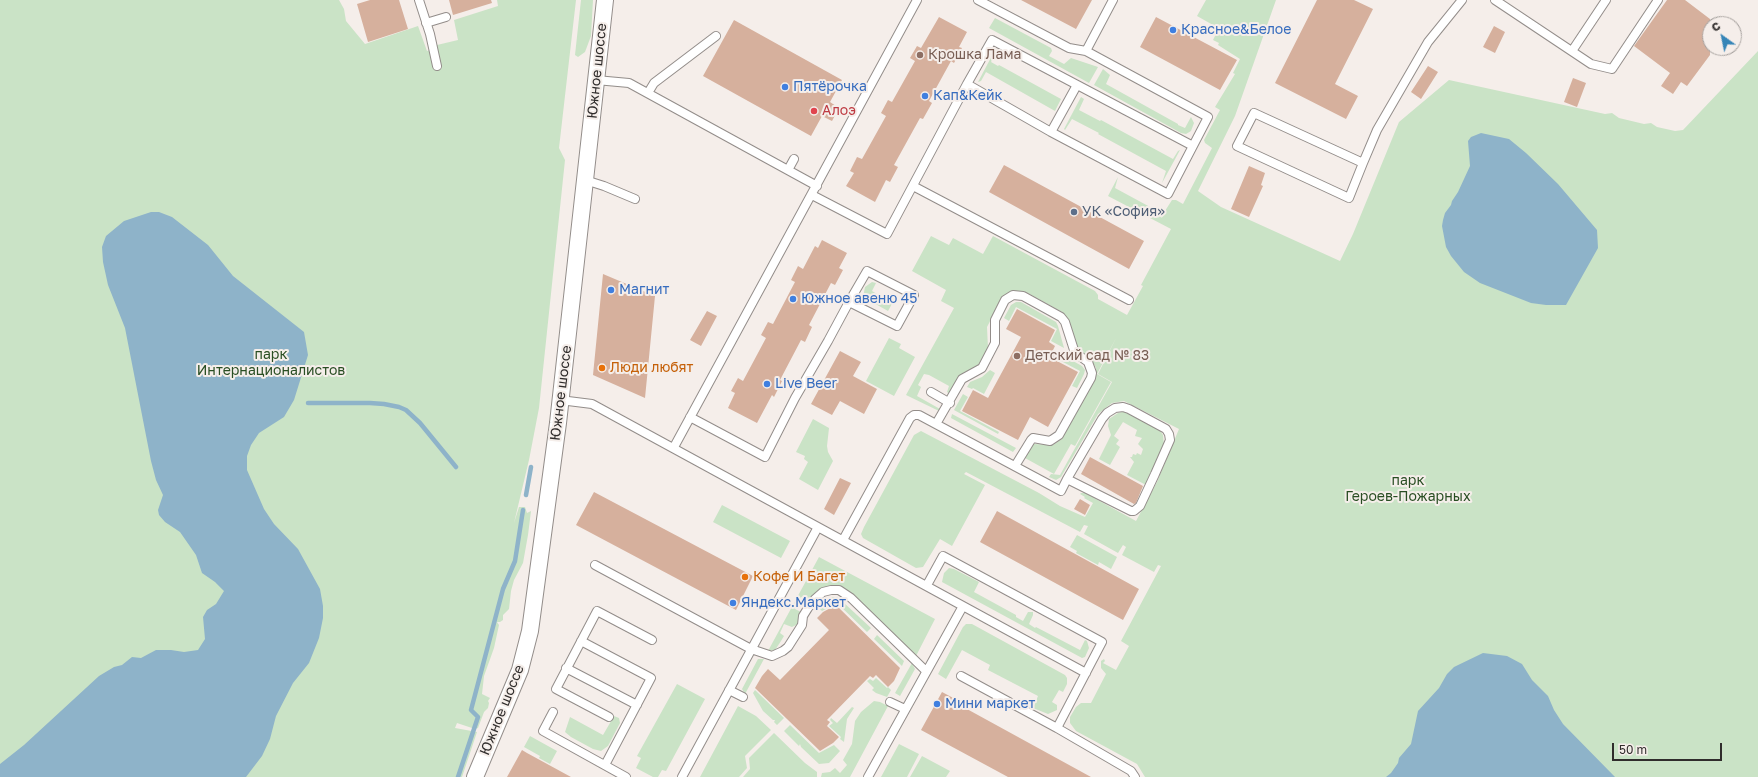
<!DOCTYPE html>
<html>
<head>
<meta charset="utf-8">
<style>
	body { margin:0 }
	#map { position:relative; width:1758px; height:777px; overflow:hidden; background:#f5eeea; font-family:"Golos Text",sans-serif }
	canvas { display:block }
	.north { position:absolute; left:1702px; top:16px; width:40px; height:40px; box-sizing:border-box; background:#f5eeea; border:1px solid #a6a19e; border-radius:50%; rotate:327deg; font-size:11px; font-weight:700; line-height:16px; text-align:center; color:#302d2c }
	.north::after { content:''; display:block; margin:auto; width:14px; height:18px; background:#3685b7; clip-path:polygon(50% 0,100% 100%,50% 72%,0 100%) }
	.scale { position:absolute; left:1612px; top:743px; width:110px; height:18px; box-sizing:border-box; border:2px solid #302d2c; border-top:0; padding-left:5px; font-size:12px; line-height:14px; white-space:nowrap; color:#302d2c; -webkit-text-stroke:3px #f5eeea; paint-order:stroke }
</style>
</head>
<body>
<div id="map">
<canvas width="1758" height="777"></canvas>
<div class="north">С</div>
<div class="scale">50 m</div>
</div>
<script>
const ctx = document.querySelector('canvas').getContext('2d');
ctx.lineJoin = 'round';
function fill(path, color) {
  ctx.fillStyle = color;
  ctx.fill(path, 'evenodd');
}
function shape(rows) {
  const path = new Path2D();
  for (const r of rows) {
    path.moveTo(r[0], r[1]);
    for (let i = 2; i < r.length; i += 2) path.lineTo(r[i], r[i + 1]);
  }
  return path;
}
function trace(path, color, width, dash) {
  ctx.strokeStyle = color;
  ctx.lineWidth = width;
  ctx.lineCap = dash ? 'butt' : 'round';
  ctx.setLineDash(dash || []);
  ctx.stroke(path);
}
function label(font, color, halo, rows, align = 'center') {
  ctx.font = font + ' "Golos Text",sans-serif';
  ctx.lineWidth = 4;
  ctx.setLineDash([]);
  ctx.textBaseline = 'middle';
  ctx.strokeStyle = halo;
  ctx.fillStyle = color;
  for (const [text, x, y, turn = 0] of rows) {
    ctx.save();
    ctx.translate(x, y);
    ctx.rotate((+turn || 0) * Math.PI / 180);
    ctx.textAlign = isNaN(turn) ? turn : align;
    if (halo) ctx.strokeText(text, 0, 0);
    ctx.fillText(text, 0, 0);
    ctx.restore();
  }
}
fill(shape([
	[0,0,339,0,344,9,346,21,365,44,418,26,427,51,437,48,437,45,458,40,454,20,498,6,497,0,576,0,559,148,565,160,539,408,529,460,514,523,519,507,525,507,527,513,531,511,528,535,523,563,514,580,511,591,509,609,503,615,503,620,500,622,497,622,499,625,494,648,484,676,482,694,490,698,488,701,489,703,488,708,484,712,478,728,475,729,457,723,455,728,477,732,462,777,0,777],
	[581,0,593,0,591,36,585,52,578,57,575,55],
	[1206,0,1276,0,1235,116,1198,191,1221,207,1340,261,1353,234,1399,122,1449,80,1605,114,1612,113,1619,118,1644,124,1651,123,1657,127,1675,131,1683,130,1758,51,1758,777,1145,777,1137,764,1076,731,1070,723,1070,717,1076,707,1081,703,1091,703,1106,674,1101,668,1101,661,1104,659,1105,661,1103,663,1116,670,1129,646,1121,641,1161,566,1158,565,1154,572,1122,555,1126,547,1123,545,1118,553,1084,534,1088,526,1084,525,1080,532,966,472,964,474,985,485,952,546,940,539,923,567,916,568,863,538,861,534,864,527,914,435,921,431,1039,493,1060,506,1085,517,1093,503,1084,498,1085,497,1080,494,1081,493,1085,493,1136,521,1157,482,1179,429,1124,401,1112,403,1098,414,1061,477,1056,480,1049,477,1051,474,1060,475,1112,382,1098,374,1116,338,1097,374,1111,382,1075,446,1071,444,1054,474,1025,458,1026,454,1034,444,1053,445,1062,439,1096,374,1096,368,1091,359,1077,348,1067,318,1062,312,1026,292,1014,291,1006,294,1001,300,987,327,988,348,979,365,961,375,950,394,947,392,949,386,929,375,924,374,918,385,921,387,917,396,940,409,939,411,906,395,954,308,941,301,946,290,912,271,931,236,949,245,953,238,983,254,993,236,1095,291,1098,295,1098,299,1127,315,1143,286,1141,285,1171,229,1108,196,1118,177,1115,188,1163,214,1172,200,1176,200,1183,204,1212,148,1205,143,1204,140,1220,110,1215,107,1235,74,1233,73,1240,59,1218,45,1219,43,1213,40,1217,32,1213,25,1197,16],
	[995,18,1051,48,1052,51,1049,56,1064,64,1071,58,1098,67,1089,83,989,28],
	[995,50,996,53,991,62,998,66,999,65,1061,99,1055,111,986,72,981,81,978,82],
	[1103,69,1110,75,1106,84,1178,124,1178,125,1185,128,1191,117,1194,123,1191,131,1186,134,1181,133,1094,85],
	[1081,97,1084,99,1079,110,1100,121,1101,120,1173,159,1178,151,1180,150,1162,183,1166,171,1098,134,1099,133,1072,119,1065,130,1064,129],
	[872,282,876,283,872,291,877,294,876,296,878,297,880,295,893,302,888,311,863,297,865,287],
	[1016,302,1021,302,1056,322,1058,326,1064,348,1051,341,1057,329,1016,307,1009,321,1004,318,1011,305],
	[889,338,901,344,899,348,915,357,894,396,866,381],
	[1064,356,1082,366,1085,370,1084,374,1077,388,1072,386,1080,371,1061,361],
	[990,370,995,373,984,394,973,388,972,389,967,387,970,382,982,377],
	[963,394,968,397,960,411,999,432,998,434,954,410],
	[1126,411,1159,429,1163,435,1164,445,1146,485,1127,475,1134,462,1130,457,1132,457,1133,454,1136,455,1137,453,1141,455,1143,449,1138,444,1142,438,1135,436,1137,430,1123,422,1114,436,1119,440,1116,444,1120,447,1110,465,1099,459,1111,435,1108,426,1109,419,1118,413],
	[952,414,1016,448,1013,452,951,418],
	[813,419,829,428,827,446,828,452,833,461,818,490,799,479,808,462,804,459,805,456,796,452],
	[722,505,790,541,781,558,713,522],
	[1077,535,1117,557,1111,569,1099,562,1098,565,1076,553,1077,551,1070,547],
	[819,557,935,619,916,656,852,594,842,587,831,586,818,590,808,601,801,597,795,609,801,612,798,624,792,627,784,624,780,633,784,636,781,641,775,650,768,651],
	[949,568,954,569,979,582,974,592,1016,615,1016,617,1023,621,1028,612,1033,612,1033,615,1029,624,1035,628,1036,627,1080,650,1085,640,1087,641,1089,648,1085,657,1082,658,942,582,944,573],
	[832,597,837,597,843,602,871,628,867,632,837,603,822,611,818,607,826,600],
	[966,624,972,624,1065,675,1067,678,1067,684,1063,692,1059,690,1052,702,1057,705,1057,710,1048,714,1033,708,1038,696,988,670,990,665,962,650,946,679,938,674,963,627],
	[877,635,904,661,902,666,874,639],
	[758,659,764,659,745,694,742,689],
	[912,663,915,669,900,696,895,693],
	[876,678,887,688,888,687,891,690,887,697,876,693,872,690,874,688,867,681,870,679,873,681],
	[677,684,705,699,666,771,662,770,658,777,653,777,636,768,641,758,637,756],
	[755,690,784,718,777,725,774,722,775,720,773,720,763,711,753,693],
	[874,701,880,702,888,706,850,777,821,777,822,773,830,772,835,768,840,773,847,765,843,760,852,744,855,721,861,712],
	[738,706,756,716,771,730,745,756,747,768,739,777,700,777],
	[852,707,854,708,847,719,844,742,840,739,841,737,829,726,833,723,830,720,831,718,837,723],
	[614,716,619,718,620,723,608,746,601,751,593,749,571,737,565,732,570,717,603,735],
	[790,725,819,753,834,745,840,751,829,763,819,764,801,747,800,744,799,746,784,731],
	[774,733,805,763,817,772,817,777,743,777,750,769,749,758],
	[530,736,557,751,550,764,539,758,540,756,524,747],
	[899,744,919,754,907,777,881,777],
	[922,756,950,771,946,777,910,777]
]), '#cae3c6');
fill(shape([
	[1481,133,1509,139,1526,153,1558,184,1597,230,1598,248,1566,305,1546,305,1531,303,1480,283,1464,272,1451,256,1446,247,1442,226,1443,220,1445,213,1451,205,1452,201,1458,192,1470,166,1468,141,1471,137],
	[151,212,159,212,172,217,208,245,233,276,304,332,308,355,294,400,284,417,259,433,251,445,247,456,247,470,264,509,274,524,298,549,320,589,323,606,323,618,319,638,309,663,293,683,276,716,270,739,262,756,246,777,0,777,0,764,24,745,99,676,114,667,122,665,132,657,141,658,156,650,171,650,184,652,198,650,205,639,203,617,207,610,216,604,224,591,215,582,202,573,196,555,180,532,165,522,159,515,158,510,163,495,156,480,151,461,125,328,108,285,103,262,102,247,106,236,124,221],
	[1483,653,1507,656,1522,664,1532,680,1548,696,1554,710,1563,724,1615,777,1386,777,1391,773,1398,763,1399,758,1411,744,1418,711,1439,688,1447,674,1454,667]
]), '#8eb3c9');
trace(shape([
	[308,403,370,403,384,404,399,407,406,410,420,423,456,467],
	[526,495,531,467],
	[458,777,478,717,471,710,503,589,515,561,523,510]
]), '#8eb3c9', 4.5);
fill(shape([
	[370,0,399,0,408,29,368,42,357,4],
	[449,0,491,0,492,3,453,15],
	[1021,0,1092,0,1076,29],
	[1317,0,1354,0,1373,9,1335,84,1358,96,1346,119,1275,83],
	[1667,0,1685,0,1710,19,1710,55,1687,86,1681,82,1673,94,1661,86,1670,73,1634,46],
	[939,17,967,32,959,47,962,48,954,63,951,61,929,101,932,103,923,119,920,118,894,165,898,167,890,182,886,180,875,202,846,186,854,173,850,171,857,157,862,159,886,116,881,113,888,100,892,102,915,61,910,58,917,46,921,48],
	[1156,17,1237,60,1220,90,1140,47],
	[734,20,842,80,830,102,839,108,832,121,822,116,811,136,703,76],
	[1494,26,1505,32,1495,53,1483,47],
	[1428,66,1438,72,1421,99,1411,92],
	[1573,78,1586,83,1577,107,1564,102],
	[1004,165,1144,241,1129,269,989,192],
	[1249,166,1265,173,1261,185,1263,186,1249,217,1231,209],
	[822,240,847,253,839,268,843,270,835,285,831,283,809,325,812,327,805,342,801,340,780,380,782,381,774,397,772,395,757,423,728,408,735,393,731,391,738,378,743,381,766,338,761,335,768,322,773,324,795,282,791,280,798,266,803,269,815,246,818,248],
	[603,274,655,296,645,398,593,375],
	[1017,309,1055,330,1049,342,1055,346,1052,352,1057,355,1055,360,1078,372,1048,427,1030,417,1018,440,962,411,973,390,988,398,1021,337,1006,329],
	[707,311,717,316,701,346,690,340],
	[840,351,861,362,853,376,877,389,864,414,840,401,832,415,811,404],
	[1090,457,1143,486,1136,503,1134,504,1081,474],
	[840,478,851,483,834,515,824,509],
	[594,492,753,576,736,610,576,525],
	[1080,499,1090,505,1085,515,1074,509],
	[997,511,1139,589,1123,620,980,542],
	[836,605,900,668,894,681,888,687,876,675,873,678,870,676,827,720,830,722,827,726,839,737,833,743,820,751,755,688,762,676,768,669,780,680,829,630,817,618,823,612],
	[942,692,957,700,956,703,1091,777,1008,777,921,730],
	[522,750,527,753,571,777,507,777]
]), '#d6b09d');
const service = shape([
	[419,0,430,34,437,66],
	[1495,0,1591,64,1612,69,1658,0],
	[426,23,446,17],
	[1086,51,1113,0],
	[1572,51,1606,0],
	[596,80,629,83,817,186],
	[967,84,992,40,1193,146],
	[648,93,654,83,716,36],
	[1051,132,1077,85],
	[1363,163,1254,113,1237,146,1349,198,1363,163,1377,130,1428,42,1462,0],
	[788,170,794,159],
	[585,180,604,186,635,199],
	[913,186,1129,300],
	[812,195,887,234,967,84,1051,132,1168,194,1208,117,1086,51,1069,48,978,0],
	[931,392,950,403],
	[560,400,592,404,1086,673],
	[690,417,765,457,795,398,828,341,849,302,867,271,914,295,897,326,849,302],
	[936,424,962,379,982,368,995,343,995,320,1005,300,1013,295,1023,296,1061,317,1065,322,1074,350,1077,354,1088,362,1092,373,1091,378,1059,435,1050,441,1033,438,1031,440,1015,466],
	[674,447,917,0],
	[843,540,910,418,914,415,919,415,1061,491,1067,479,1102,419,1107,413,1115,408,1123,407,1129,409,1166,429,1169,434,1170,440,1155,474,1140,506,1134,511,1131,511,1067,479],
	[595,565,751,649,772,656,783,651,788,647,802,625,803,616,808,608,815,599,823,592,831,590,839,590,851,598,926,671],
	[927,585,943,556,1102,642,1057,728],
	[581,641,651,678,605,765],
	[566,668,637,705],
	[961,676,1057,728,1131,771,1135,777],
	[729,690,743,697],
	[890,702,905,709],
	[553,712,543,731,626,777],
	[609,717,556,689,597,611,652,640],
	[682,777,818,527],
	[868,777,963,606]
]);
const minor = shape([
	[475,777,520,670,530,631,558,423,605,0]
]);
trace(service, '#938d8a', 10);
trace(minor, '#938d8a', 18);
trace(service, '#fff', 8);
trace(minor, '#fff', 16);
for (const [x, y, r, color] of [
	[1173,30,4,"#3f7fe0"],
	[920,55,4,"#8d6e63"],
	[785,87,4,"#3f7fe0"],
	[925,96,4,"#3f7fe0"],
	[814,111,4,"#e0444e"],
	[1074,212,4,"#5c6f8a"],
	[611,290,4,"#3f7fe0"],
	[793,299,4,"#3f7fe0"],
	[1017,356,4,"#8d6e63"],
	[602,368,4,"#e8710a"],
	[767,384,4,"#3f7fe0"],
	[745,577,4,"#e8710a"],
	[733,603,4,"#3f7fe0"],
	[937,704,4,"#3f7fe0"]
]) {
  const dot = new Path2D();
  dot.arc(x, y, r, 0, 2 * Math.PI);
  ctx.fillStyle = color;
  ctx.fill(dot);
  trace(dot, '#f5eeea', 1.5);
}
label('14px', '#366cbe', '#f5eeea', [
	["Красное&Белое",1181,30],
	["Пятёрочка",793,87],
	["Кап&Кейк",933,96],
	["Магнит",619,290],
	["Южное авеню 45",801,299],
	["Live Beer",775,384],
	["Яндекс.Маркет",741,603],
	["Мини маркет",945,704]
], 'left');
label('14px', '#785e54', '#f5eeea', [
	["Крошка Лама",928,55],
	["Детский сад № 83",1025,356]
], 'left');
label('14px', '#302d2c', '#f5eeea', [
	["Южное шоссе",597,71,-84],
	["Южное шоссе",561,393,-83],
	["Южное шоссе",502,710,-68]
]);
label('14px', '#be3a42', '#f5eeea', [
	["Алоэ",822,111]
], 'left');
label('14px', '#4e5e75', '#f5eeea', [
	["УК «София»",1082,212]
], 'left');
label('14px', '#294e23', '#f5eeea', [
	["парк",271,355],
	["Интернационалистов",271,371],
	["парк",1408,481],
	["Героев-Пожарных",1408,497]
]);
label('14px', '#c56008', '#f5eeea', [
	["Люди любят",610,368],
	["Кофе И Багет",753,577]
], 'left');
</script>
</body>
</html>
